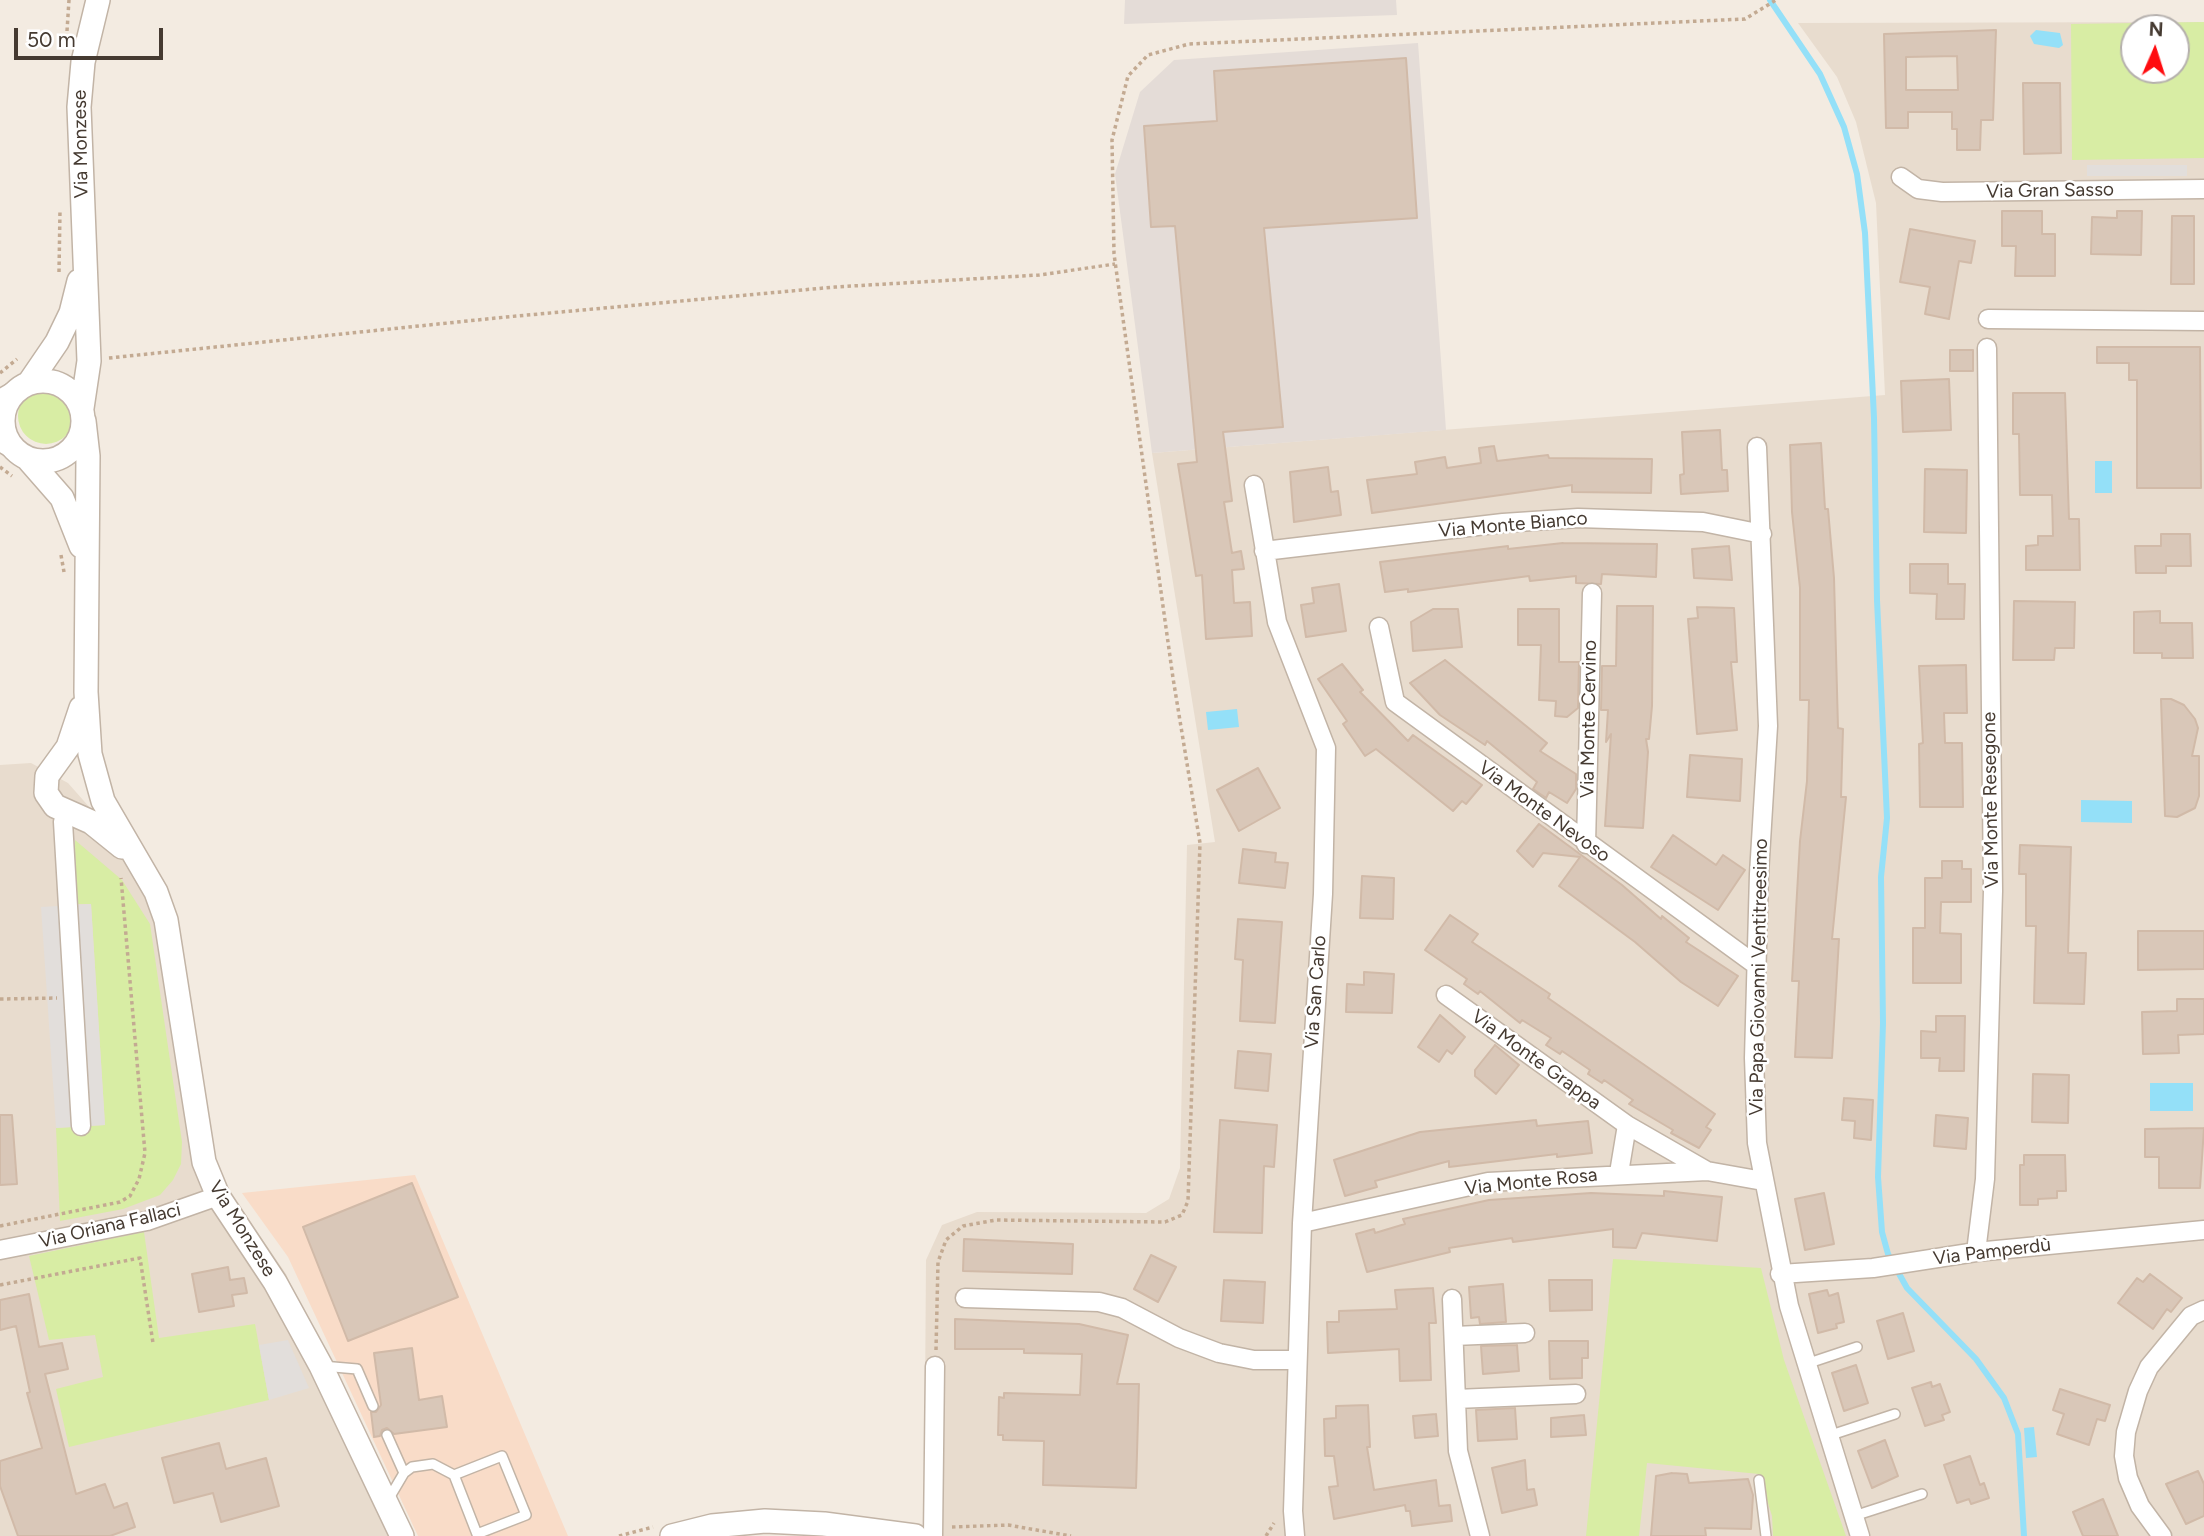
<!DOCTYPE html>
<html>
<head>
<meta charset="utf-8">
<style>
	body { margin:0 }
	#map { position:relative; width:2204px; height:1536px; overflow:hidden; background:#f3ebe1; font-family:Figtree,sans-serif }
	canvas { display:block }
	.north { position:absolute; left:2120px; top:14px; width:70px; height:70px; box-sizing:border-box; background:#fff; border:2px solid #b5b0ad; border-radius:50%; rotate:3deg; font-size:19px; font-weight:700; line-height:28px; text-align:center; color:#453a31 }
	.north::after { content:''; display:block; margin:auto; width:24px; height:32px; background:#ff0c0f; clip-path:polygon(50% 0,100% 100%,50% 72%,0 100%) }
	.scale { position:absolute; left:14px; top:28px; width:149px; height:32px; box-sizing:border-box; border:4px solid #453a31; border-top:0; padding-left:9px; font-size:21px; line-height:24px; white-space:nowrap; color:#453a31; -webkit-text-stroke:5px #fff; paint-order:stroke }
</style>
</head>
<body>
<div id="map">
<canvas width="2204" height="1536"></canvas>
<div class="north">N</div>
<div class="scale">50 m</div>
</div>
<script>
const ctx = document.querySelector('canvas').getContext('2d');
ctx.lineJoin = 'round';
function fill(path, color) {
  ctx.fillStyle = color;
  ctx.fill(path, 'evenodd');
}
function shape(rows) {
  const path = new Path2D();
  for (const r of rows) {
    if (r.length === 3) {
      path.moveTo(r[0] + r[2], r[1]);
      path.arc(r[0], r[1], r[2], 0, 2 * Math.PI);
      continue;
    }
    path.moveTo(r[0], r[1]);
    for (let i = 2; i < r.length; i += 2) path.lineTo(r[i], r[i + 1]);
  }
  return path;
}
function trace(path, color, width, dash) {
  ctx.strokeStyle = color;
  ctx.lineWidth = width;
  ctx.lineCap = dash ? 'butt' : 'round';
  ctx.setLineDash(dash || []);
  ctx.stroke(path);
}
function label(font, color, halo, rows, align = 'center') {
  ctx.font = font + ' Figtree,sans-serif';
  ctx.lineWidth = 5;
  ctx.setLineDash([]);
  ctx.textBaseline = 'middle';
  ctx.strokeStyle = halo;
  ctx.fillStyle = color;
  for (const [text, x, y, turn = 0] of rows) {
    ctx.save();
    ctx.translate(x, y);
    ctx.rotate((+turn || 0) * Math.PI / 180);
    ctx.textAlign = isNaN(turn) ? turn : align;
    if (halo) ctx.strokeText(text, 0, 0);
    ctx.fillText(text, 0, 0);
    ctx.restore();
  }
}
fill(shape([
	[2204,22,2204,1536,924,1536,926,1260,942,1225,977,1212,1146,1213,1169,1199,1180,1168,1187,845,1215,842,1152,453,1885,395,1876,203,1856,122,1837,77,1798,23],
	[2134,28,2176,28,2176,70,2134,70],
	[31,763,68,783,137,861,156,892,201,1149,286,1274,404,1536,0,1536,0,765]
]), '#e8dcce');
fill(shape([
	[415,1175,568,1536,418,1536,288,1257,242,1193]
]), '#f9dcc8');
fill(shape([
	[1125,0,1396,0,1397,15,1124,24],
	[1418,43,1446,430,1152,453,1115,174,1140,92,1174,60]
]), '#e4dcd7');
fill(shape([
	[2204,22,2204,158,2072,160,2071,24],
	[2134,28,2176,28,2176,70,2134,70],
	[46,416,28],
	[75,840,122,880,150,924,182,1142,181,1164,173,1180,160,1195,123,1209,60,1221,56,1128,105,1125,91,904,76,904],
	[144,1232,159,1338,255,1324,269,1400,69,1447,56,1389,103,1377,95,1335,49,1340,29,1256],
	[1613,1259,1761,1268,1784,1360,1846,1536,1773,1536,1772,1516,1759,1474,1647,1463,1639,1536,1586,1536]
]), '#d8eda4');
fill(shape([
	[2087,165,2187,165,2187,176,2087,176],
	[91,904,105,1125,56,1128,41,907],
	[288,1340,309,1388,269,1400,259,1345]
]), '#e2dedb');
fill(shape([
	[2036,30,2060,33,2063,45,2059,48,2034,44,2030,36],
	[2095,461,2112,461,2112,493,2095,493],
	[1237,709,1239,727,1208,730,1206,712],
	[2081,800,2132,801,2132,823,2081,822],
	[2150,1083,2193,1083,2193,1111,2150,1111],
	[2034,1427,2037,1457,2026,1458,2024,1428]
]), '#94e0f8');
trace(shape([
	[1770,0,1820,74,1844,127,1857,174,1865,233,1874,418,1877,600,1887,818,1881,877,1883,1023,1878,1177,1882,1232,1888,1254,1907,1288,1976,1359,2004,1398,2018,1434,2024,1536]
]), '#94e0f8', 6);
const building = shape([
	[1996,30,1993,120,1981,120,1980,150,1957,150,1957,129,1952,129,1952,112,1908,112,1908,128,1886,128,1884,34,1996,30],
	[1957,56,1958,90,1906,90,1906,57,1957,56],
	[1406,58,1417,218,1264,228,1283,427,1223,432,1232,501,1224,502,1232,553,1241,551,1244,569,1232,570,1234,603,1250,602,1252,636,1206,639,1202,575,1196,576,1178,464,1197,462,1175,226,1151,227,1144,126,1217,121,1214,71,1406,58],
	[2023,83,2060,83,2061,153,2024,154,2023,83],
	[2002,211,2042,211,2042,234,2055,234,2055,276,2015,276,2016,246,2002,246,2002,211],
	[2117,211,2142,211,2141,255,2091,254,2092,217,2117,218,2117,211],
	[2172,216,2194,216,2194,284,2171,284,2172,216],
	[1910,229,1975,241,1971,263,1959,261,1949,319,1925,314,1930,287,1900,282,1910,229],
	[2097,347,2200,347,2201,488,2137,488,2137,380,2129,380,2129,363,2097,363,2097,347],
	[1950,350,1973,350,1973,371,1950,371,1950,350],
	[1949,379,1951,430,1903,432,1901,381,1949,379],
	[2013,393,2065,393,2069,519,2079,519,2080,570,2026,570,2026,546,2038,545,2038,536,2053,536,2052,495,2020,495,2019,434,2013,434,2013,393],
	[1720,430,1722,470,1727,470,1728,491,1681,494,1680,475,1684,474,1682,432,1720,430],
	[1821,443,1825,509,1828,509,1834,578,1838,728,1843,729,1841,797,1846,797,1832,939,1839,939,1832,1058,1795,1057,1799,981,1792,981,1800,841,1807,781,1809,700,1800,700,1800,588,1792,512,1790,445,1821,443],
	[1494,446,1497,461,1548,455,1549,458,1652,459,1651,493,1572,492,1572,485,1372,513,1367,480,1417,474,1415,462,1445,457,1447,468,1481,463,1479,448,1494,446],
	[1328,467,1331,492,1338,491,1341,515,1294,522,1290,472,1328,467],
	[1925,469,1967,470,1966,533,1924,532,1925,469],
	[2161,534,2190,534,2191,566,2166,566,2166,573,2136,573,2135,546,2161,546,2161,534],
	[1563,543,1657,544,1656,577,1602,574,1601,584,1576,583,1576,576,1530,581,1529,576,1408,592,1408,589,1385,592,1380,562,1508,546,1508,549,1563,543],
	[1729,546,1732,580,1694,578,1692,549,1729,546],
	[1910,564,1948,564,1948,584,1965,584,1964,619,1936,619,1937,594,1910,593,1910,564],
	[1339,584,1346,631,1306,637,1301,605,1314,603,1312,588,1339,584],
	[2014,601,2075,602,2074,648,2055,648,2054,660,2013,660,2014,601],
	[1617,606,1653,606,1652,706,1649,739,1646,739,1648,752,1643,828,1605,826,1611,734,1606,742,1608,710,1601,710,1602,666,1616,666,1617,606],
	[1697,607,1734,608,1737,662,1731,662,1737,730,1697,734,1688,619,1698,618,1697,607],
	[1433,609,1458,609,1462,647,1413,651,1411,622,1433,609],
	[1518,609,1559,609,1559,662,1579,662,1578,708,1567,717,1555,716,1556,701,1539,700,1541,645,1518,645,1518,609],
	[2160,611,2160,623,2192,623,2193,658,2162,658,2162,653,2134,653,2134,612,2160,611],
	[1445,660,1547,743,1540,751,1576,774,1576,789,1567,803,1549,792,1546,798,1533,789,1537,782,1487,741,1485,745,1440,715,1410,683,1445,660],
	[1342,664,1363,690,1360,692,1408,741,1413,735,1482,785,1466,804,1462,801,1453,811,1376,749,1365,756,1343,724,1347,721,1318,679,1342,664],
	[1966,665,1967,713,1944,713,1945,743,1962,743,1963,807,1920,807,1919,744,1923,743,1919,666,1966,665],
	[2161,699,2171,699,2184,705,2195,719,2198,728,2192,756,2199,756,2199,796,2195,808,2177,817,2165,816,2161,699],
	[1690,755,1742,759,1740,801,1687,797,1690,755],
	[1258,768,1280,808,1239,831,1217,790,1258,768],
	[1539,824,1622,885,1661,919,1662,916,1689,938,1686,942,1738,976,1718,1006,1681,982,1635,942,1559,886,1580,857,1543,853,1533,867,1517,851,1539,824],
	[1673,835,1716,865,1723,855,1745,870,1718,910,1651,867,1673,835],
	[2020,845,2071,847,2068,953,2086,953,2084,1004,2034,1003,2036,926,2026,926,2026,874,2019,874,2020,845],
	[1243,849,1276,853,1275,862,1288,863,1285,888,1239,883,1243,849],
	[1942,861,1962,861,1962,869,1971,869,1971,902,1941,902,1940,933,1961,934,1961,983,1913,983,1913,928,1925,928,1925,878,1942,878,1942,861],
	[1362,876,1394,878,1393,919,1360,918,1362,876],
	[1450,915,1478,934,1472,942,1550,994,1548,998,1715,1114,1706,1127,1711,1130,1699,1148,1671,1133,1673,1130,1629,1104,1633,1100,1604,1080,1602,1083,1588,1074,1590,1070,1562,1051,1560,1054,1546,1045,1551,1038,1522,1020,1520,1023,1480,991,1478,994,1464,984,1467,979,1425,950,1450,915],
	[1238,919,1282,922,1275,1023,1240,1021,1243,960,1235,959,1238,919],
	[2138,931,2204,931,2204,969,2138,970,2138,931],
	[1364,972,1394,974,1392,1013,1346,1012,1347,984,1364,985,1364,972],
	[2177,999,2204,999,2204,1034,2178,1035,2179,1053,2143,1054,2142,1012,2177,1011,2177,999],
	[1440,1015,1465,1037,1452,1054,1447,1050,1439,1062,1418,1047,1440,1015],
	[1936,1016,1965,1016,1964,1071,1939,1071,1940,1058,1921,1058,1921,1031,1936,1032,1936,1016],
	[1495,1045,1519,1065,1496,1094,1475,1076,1475,1070,1495,1045],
	[1238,1051,1271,1054,1268,1091,1235,1088,1238,1051],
	[2033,1074,2069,1075,2068,1123,2032,1122,2033,1074],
	[1844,1098,1873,1100,1871,1140,1854,1138,1855,1121,1842,1120,1844,1098],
	[0,1115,12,1115,17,1184,0,1185,0,1115],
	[1936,1115,1968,1118,1966,1149,1934,1146,1936,1115],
	[1220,1120,1277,1125,1274,1167,1264,1166,1262,1233,1214,1232,1220,1120],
	[1536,1120,1537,1126,1588,1121,1592,1153,1557,1157,1557,1154,1449,1167,1449,1161,1375,1181,1377,1187,1345,1196,1334,1160,1420,1132,1536,1120],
	[2204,1128,2200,1188,2159,1188,2159,1157,2145,1157,2145,1129,2204,1128],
	[2024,1155,2065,1155,2066,1191,2057,1191,2057,1198,2038,1199,2038,1205,2020,1205,2020,1165,2024,1165,2024,1155],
	[412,1183,458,1297,348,1341,303,1227,412,1183],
	[1664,1191,1722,1197,1717,1241,1642,1233,1636,1248,1613,1247,1613,1229,1513,1242,1512,1238,1449,1248,1450,1252,1367,1272,1356,1234,1374,1229,1375,1233,1405,1224,1403,1219,1489,1200,1591,1193,1664,1196,1664,1191],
	[1824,1193,1834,1244,1805,1250,1795,1199,1824,1193],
	[964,1239,1073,1244,1072,1274,963,1271,964,1239],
	[1151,1255,1176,1267,1158,1302,1134,1289,1151,1255],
	[228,1267,230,1280,244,1278,247,1293,232,1295,234,1306,199,1312,192,1274,228,1267],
	[2150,1274,2182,1298,2171,1312,2167,1309,2153,1329,2118,1303,2137,1278,2143,1282,2150,1274],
	[1224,1280,1265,1282,1263,1323,1221,1321,1224,1280],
	[1549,1280,1592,1280,1592,1310,1550,1311,1549,1280],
	[1503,1284,1506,1322,1480,1324,1479,1317,1471,1318,1469,1287,1503,1284],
	[1433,1288,1436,1323,1429,1323,1431,1380,1400,1381,1399,1349,1328,1353,1327,1322,1339,1322,1339,1311,1397,1309,1395,1290,1433,1288],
	[1827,1290,1829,1296,1838,1293,1844,1322,1836,1324,1837,1328,1818,1333,1809,1294,1827,1290],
	[29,1294,39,1347,62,1343,68,1369,45,1374,76,1494,105,1484,114,1508,127,1503,135,1527,110,1536,18,1536,0,1486,0,1461,42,1448,27,1393,30,1392,16,1326,0,1330,0,1300,29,1294],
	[1903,1313,1914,1351,1888,1359,1877,1321,1903,1313],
	[955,1319,1079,1324,1128,1335,1117,1384,1139,1384,1136,1488,1043,1485,1044,1441,1003,1440,1003,1435,998,1435,999,1397,1004,1398,1004,1393,1080,1395,1082,1354,1024,1353,1024,1349,955,1349,955,1319],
	[1549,1341,1588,1341,1588,1358,1582,1358,1582,1378,1550,1379,1549,1341],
	[1517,1345,1519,1371,1483,1374,1481,1346,1517,1345],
	[412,1348,419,1400,442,1396,447,1427,394,1434,387,1428,382,1430,380,1436,374,1437,371,1412,376,1412,381,1405,374,1353,412,1348],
	[1856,1365,1868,1403,1844,1411,1832,1373,1856,1365],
	[1931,1382,1932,1387,1940,1384,1950,1412,1942,1415,1944,1420,1925,1426,1912,1388,1931,1382],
	[2060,1389,2110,1405,2105,1421,2097,1419,2089,1445,2057,1434,2064,1414,2053,1410,2060,1389],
	[1368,1405,1370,1447,1367,1447,1374,1490,1436,1480,1439,1506,1450,1505,1452,1521,1412,1526,1410,1511,1406,1511,1405,1505,1334,1519,1329,1487,1338,1486,1334,1456,1325,1456,1324,1419,1336,1418,1336,1406,1368,1405],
	[1515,1408,1517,1439,1478,1441,1476,1410,1515,1408],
	[1436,1414,1438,1436,1415,1438,1413,1416,1436,1414],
	[1584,1415,1586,1435,1551,1437,1551,1418,1584,1415],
	[1885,1440,1898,1476,1872,1488,1858,1451,1885,1440],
	[219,1443,226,1469,266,1458,279,1506,221,1522,213,1493,174,1503,162,1458,219,1443],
	[1970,1456,1980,1485,1984,1483,1989,1498,1971,1504,1969,1499,1957,1503,1944,1465,1970,1456],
	[1525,1460,1527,1490,1534,1489,1537,1505,1502,1513,1492,1468,1525,1460],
	[2198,1471,2204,1484,2204,1516,2186,1524,2166,1484,2198,1471],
	[1672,1473,1687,1474,1689,1483,1748,1479,1753,1495,1751,1529,1705,1528,1706,1536,1651,1536,1656,1476,1672,1473],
	[2103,1499,2118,1536,2083,1536,2073,1512,2103,1499]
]);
fill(building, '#d9c7b8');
trace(building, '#d1baa8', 2);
const service = shape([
	[1806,1364,1857,1347],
	[322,1366,357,1369,373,1406],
	[387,1435,404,1473,388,1500],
	[1828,1436,1895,1414],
	[404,1473,412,1467,433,1464,454,1475,477,1534,526,1515,502,1456,454,1475],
	[1759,1480,1766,1536],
	[1854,1516,1922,1494]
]);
const minor = shape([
	[1901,177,1918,189,1942,192,2204,189],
	[1988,319,2204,321],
	[0,399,17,389],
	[0,442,16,451],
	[1757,447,1768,726,1759,874,1754,1058,1757,1143,1789,1306,1860,1536],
	[1254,485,1277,622,1326,748,1323,894,1302,1223,1293,1511,1295,1536],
	[1264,551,1503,523,1578,518,1703,522,1762,534],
	[1379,627,1395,702,1756,965],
	[66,812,63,822,81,1126],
	[1586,844,1592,593],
	[1446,995,1627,1125,1707,1171],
	[1619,1173,1627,1125],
	[1302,1223,1488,1182,1707,1171,1763,1181],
	[0,1250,147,1221,218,1196],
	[1976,1252,1985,1179,1993,891,1987,348],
	[1780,1274,1873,1268,1976,1252,2204,1230],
	[965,1298,1099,1302,1122,1308,1179,1338,1219,1353,1254,1360,1297,1360],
	[1452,1299,1458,1451,1480,1536],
	[1454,1336,1525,1333],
	[1456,1399,1576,1394],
	[933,1536,935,1366],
	[2162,1536,2140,1506,2128,1478,2124,1456,2126,1432,2138,1391,2149,1367,2191,1316,2204,1310]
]);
const tertiary = shape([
	[43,421,40],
	[29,383,57,342,71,313,79,281],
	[82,408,89,361,79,107,83,62,98,0],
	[84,421,88,456,86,692,90,754,103,801,156,892,166,920,204,1162,218,1196,275,1282,321,1366,402,1536],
	[27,458,62,498,81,546],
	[81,708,68,747,47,776,46,793,55,806,91,822,122,847],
	[672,1536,712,1526,765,1521,824,1524,915,1536]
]);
trace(service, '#c2b4a6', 12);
trace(minor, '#c2b4a6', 21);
trace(tertiary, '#c2b4a6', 26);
trace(shape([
	[67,31,69,0],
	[59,272,60,210],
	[109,358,506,317,835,287,1039,275,1115,264],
	[0,373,17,359],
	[0,467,12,476],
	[61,555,64,572],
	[0,999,57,998],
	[0,1226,120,1202,130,1196,139,1179,145,1153,121,878],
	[0,1285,140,1258,153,1343],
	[936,1350,938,1262,946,1240,963,1226,996,1220,1165,1222,1182,1215,1188,1201,1200,843,1173,678,1114,254,1112,140,1128,76,1148,55,1189,44,1745,19,1776,0],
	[952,1527,1008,1525,1071,1536],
	[619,1536,653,1527],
	[1266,1536,1274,1523]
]), '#c3aa92', 3.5, [3.5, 3.5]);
trace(service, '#fff', 9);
trace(minor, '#fff', 18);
trace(tertiary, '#fff', 23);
label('19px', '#453a31', '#fff', [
	["Via Monzese",81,144,-91],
	["Via Gran Sasso",2050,191,-1],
	["Via Monte Bianco",1513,525,-5],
	["Via Monte Cervino",1589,719,-89],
	["Via Monte Resegone",1991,800,-91],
	["Via Monte Nevoso",1544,812,36],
	["Via Papa Giovanni Ventitreesimo",1759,977,-89],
	["Via San Carlo",1316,992,-86],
	["Via Monte Grappa",1536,1060,36],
	["Via Monte Rosa",1531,1182,-6],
	["Via Oriana Fallaci",110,1226,-13],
	["Via Monzese",242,1229,58],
	["Via Pamperdù",1992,1252,-7]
]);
</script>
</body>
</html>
